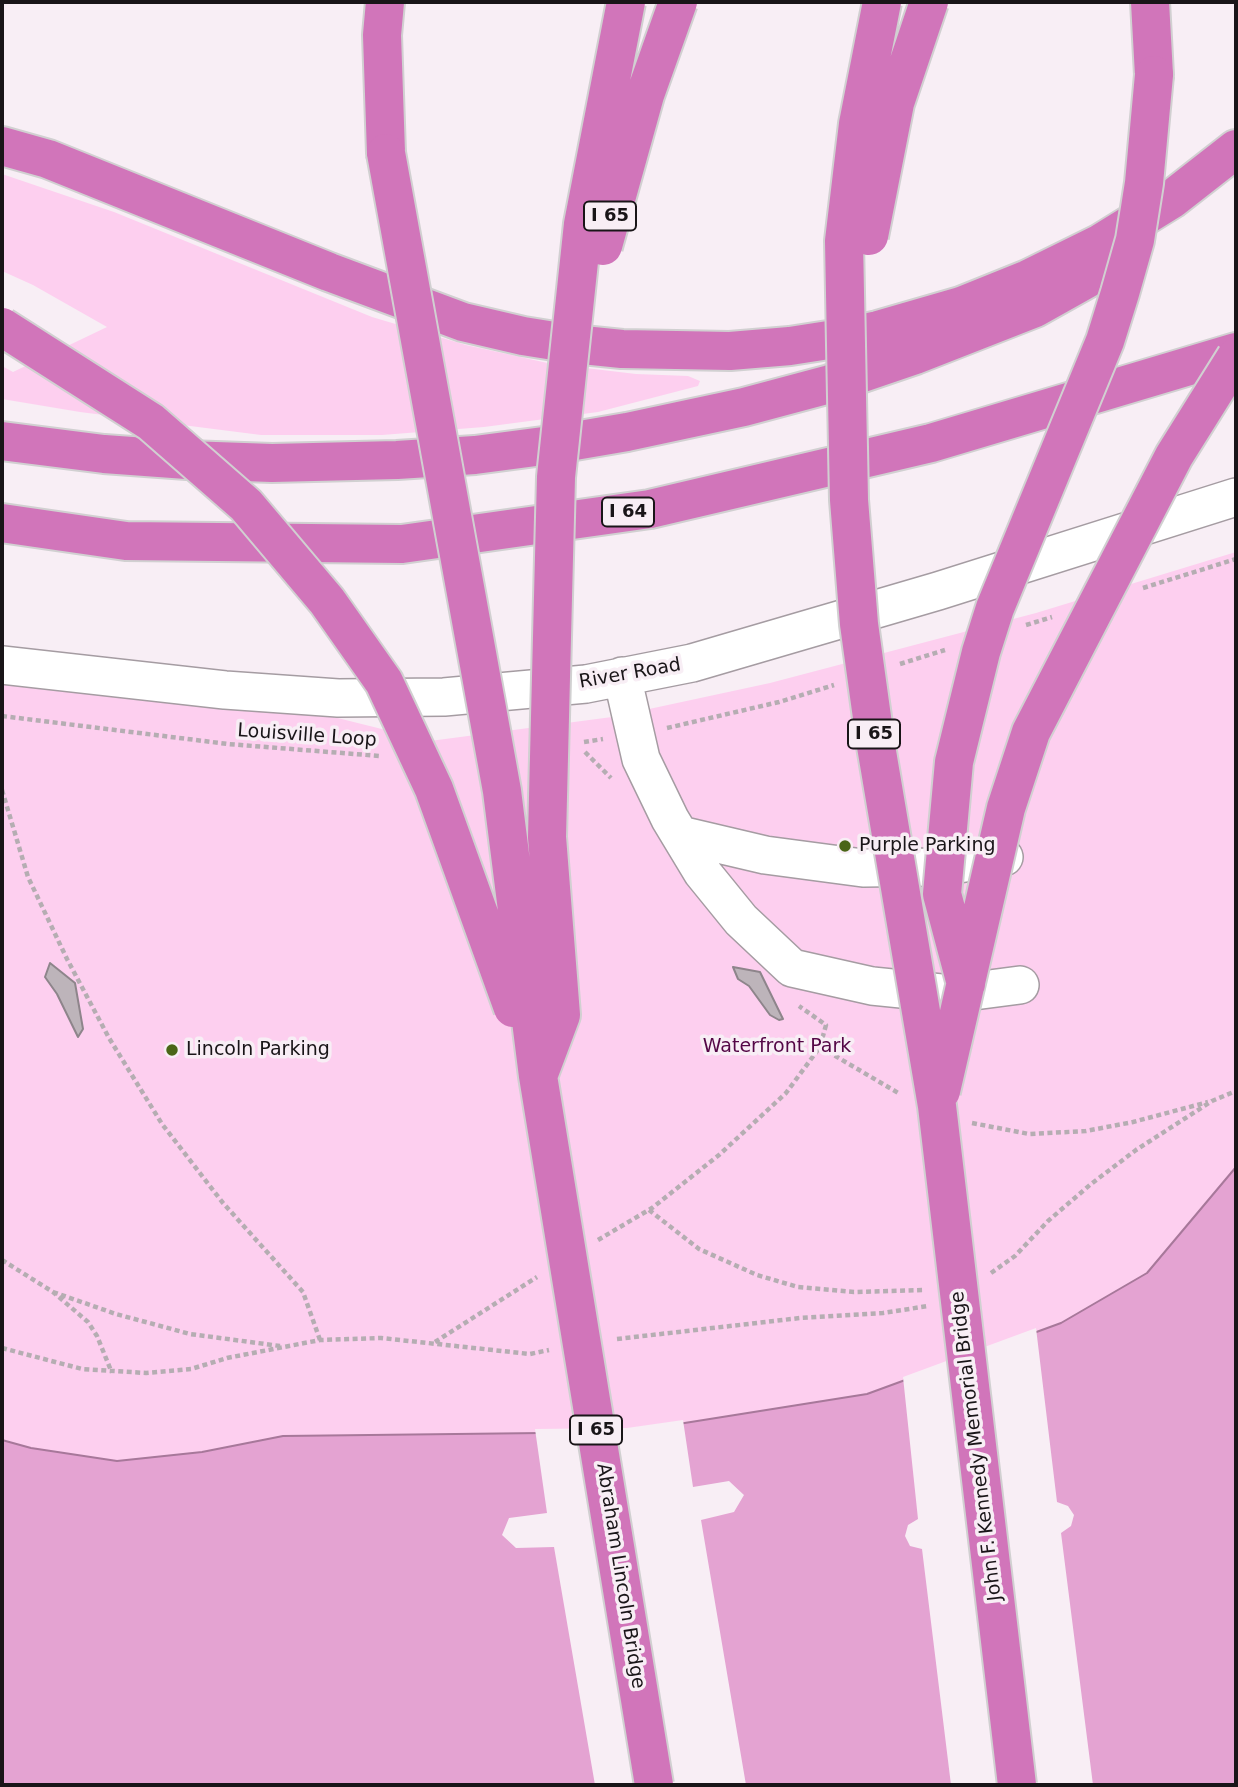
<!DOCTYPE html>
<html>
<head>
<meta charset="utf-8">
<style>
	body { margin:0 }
	#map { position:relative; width:1238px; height:1787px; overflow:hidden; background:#f8eef5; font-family:"DejaVu Sans",sans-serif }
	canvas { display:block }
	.frame { position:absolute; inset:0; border:4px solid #191518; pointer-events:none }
</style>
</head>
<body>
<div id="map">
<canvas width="1238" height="1787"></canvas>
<div class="frame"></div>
</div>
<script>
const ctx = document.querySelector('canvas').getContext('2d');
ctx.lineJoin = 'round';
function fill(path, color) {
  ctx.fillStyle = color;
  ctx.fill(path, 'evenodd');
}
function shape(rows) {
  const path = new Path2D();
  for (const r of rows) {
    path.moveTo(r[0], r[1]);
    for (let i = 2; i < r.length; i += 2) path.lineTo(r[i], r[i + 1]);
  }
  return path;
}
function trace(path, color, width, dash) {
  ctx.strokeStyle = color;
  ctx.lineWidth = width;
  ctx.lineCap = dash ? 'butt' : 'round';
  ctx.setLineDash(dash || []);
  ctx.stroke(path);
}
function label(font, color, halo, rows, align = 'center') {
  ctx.font = font + ' "DejaVu Sans",sans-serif';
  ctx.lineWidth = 7;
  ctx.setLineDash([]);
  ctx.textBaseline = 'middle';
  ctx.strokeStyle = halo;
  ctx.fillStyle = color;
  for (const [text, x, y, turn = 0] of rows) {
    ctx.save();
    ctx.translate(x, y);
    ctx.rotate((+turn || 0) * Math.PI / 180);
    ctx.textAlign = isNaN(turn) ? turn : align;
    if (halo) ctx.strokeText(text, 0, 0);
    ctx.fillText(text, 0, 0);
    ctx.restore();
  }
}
fill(shape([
	[2,174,114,212,372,317,466,345,552,364,636,374,688,376,700,381,698,386,598,412,484,427,382,435,261,435,80,412,2,399,2,366,13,372,107,327,33,285,2,271],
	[1236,552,1236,1167,1147,1273,1061,1323,867,1394,628,1432,283,1436,202,1452,117,1461,31,1448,2,1440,2,665,225,690,430,741,612,717,770,683,1036,613]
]), '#fdcfef');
const water = shape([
	[1236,1167,1236,1785,2,1785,2,1440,31,1448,117,1461,202,1452,283,1436,628,1432,867,1394,1061,1323,1147,1273,1236,1167]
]);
fill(water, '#e4a3d2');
trace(water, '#a7789a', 2);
fill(shape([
	[1036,1328,1057,1502,1068,1506,1074,1515,1071,1526,1061,1533,1093,1785,951,1785,922,1549,910,1546,905,1536,908,1525,918,1519,903,1377],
	[683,1420,693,1487,729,1481,744,1495,734,1512,701,1520,746,1785,595,1785,554,1547,516,1548,502,1535,509,1518,547,1513,535,1429,627,1428]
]), '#f8eef5');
const building = shape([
	[50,963,75,983,83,1029,78,1037,57,994,45,977,50,963],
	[733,967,760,972,783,1019,779,1020,770,1015,749,986,738,979,733,967]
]);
fill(building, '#bdb4ba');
trace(building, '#8e858b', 2);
const minor = shape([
	[2,665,225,690,338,698,444,697,586,684,692,663,938,591,1236,497],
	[622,676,641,759,670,819,702,872,741,920,792,968,872,986,951,994,1020,985],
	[680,835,765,855,863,868,939,867,1004,857]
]);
const highway = shape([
	[385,2,382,35,386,153],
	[1150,2,1154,75],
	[2,146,48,159,329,272,463,322,523,336,573,344,622,349,730,351,790,346,835,339,878,330,961,306,1028,279,1101,243,1172,199,1236,149],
	[2,441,104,454,187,460,272,463,397,460,475,455,551,445,627,432,744,407,830,384,915,355,1035,308,1117,262],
	[2,523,126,541,402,544,650,509,931,443,1236,352]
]);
trace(minor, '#a59ca2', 40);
trace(highway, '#d1d0d1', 42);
trace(shape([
	[1143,588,1236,559],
	[1026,625,1052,617],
	[900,664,945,650],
	[2,716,228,744,380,756],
	[667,728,779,702,834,685],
	[584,742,603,739],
	[585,752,611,778],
	[2,790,28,877,67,959,109,1038,162,1124,223,1203,303,1292,320,1340],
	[820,1047,900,1094],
	[972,1123,1029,1134,1086,1131,1133,1122,1208,1102],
	[649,1210,699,1249,757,1275,798,1287,854,1292,923,1290],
	[598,1240,652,1208,719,1155,786,1093,820,1047,826,1025,799,1006],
	[2,1260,53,1292,88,1322,97,1336,112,1373],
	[991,1273,1015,1256,1048,1221,1091,1184,1136,1150,1212,1101,1236,1091],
	[53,1292,116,1314,190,1334,280,1346],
	[617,1339,800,1318,883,1313,928,1306],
	[435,1342,537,1277],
	[2,1348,82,1369,146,1373,191,1369,227,1358,320,1340,381,1338,530,1354,549,1350]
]), '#b5adb2', 4.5, [5, 3.5]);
trace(minor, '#fff', 37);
trace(highway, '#d175ba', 38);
const highwayBridge = shape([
	[882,2,858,124,844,241,849,500,859,624,876,746,937,1106,1017,1785],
	[386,153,502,791,538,1076,654,1785],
	[869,236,895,103,929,2],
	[603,246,645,95,678,2],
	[2,327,151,422,246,505,327,601,384,682,434,789,513,1008],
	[966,984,942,894,954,762,981,652,995,608,1105,341,1120,293,1135,240,1144,183,1154,75],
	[540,1071,561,1015,547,837,556,477,583,224,626,2],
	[941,1091,1006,808,1031,732,1174,456,1236,357]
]);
trace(highwayBridge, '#d1d0d1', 42, []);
trace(highwayBridge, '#d175ba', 38);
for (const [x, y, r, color] of [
	[845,846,7,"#4a6517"],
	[172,1050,7,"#4a6517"]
]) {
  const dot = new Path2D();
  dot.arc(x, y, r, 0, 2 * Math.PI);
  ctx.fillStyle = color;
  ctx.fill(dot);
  trace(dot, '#f8eef5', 2.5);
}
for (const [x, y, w] of [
	[610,216,52],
	[628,512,52],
	[874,734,52],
	[596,1430,52]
]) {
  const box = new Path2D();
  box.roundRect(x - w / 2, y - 14.5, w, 29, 5);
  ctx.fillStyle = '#f8eef5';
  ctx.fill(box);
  trace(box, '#191518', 2);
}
label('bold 18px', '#191518', null, [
	["I 65",610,216],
	["I 64",628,512],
	["I 65",874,734],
	["I 65",596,1430]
]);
label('19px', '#191518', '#f8eef5', [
	["River Road",630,674,-10],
	["Louisville Loop",307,736,4],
	["John F. Kennedy Memorial Bridge",977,1446,-97],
	["Abraham Lincoln Bridge",620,1576,81]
]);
label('19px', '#191518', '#f8eef5', [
	["Purple Parking",859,846],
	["Lincoln Parking",186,1050]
], 'left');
label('19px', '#540746', '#f8eef5', [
	["Waterfront Park",777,1047]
]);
</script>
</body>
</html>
